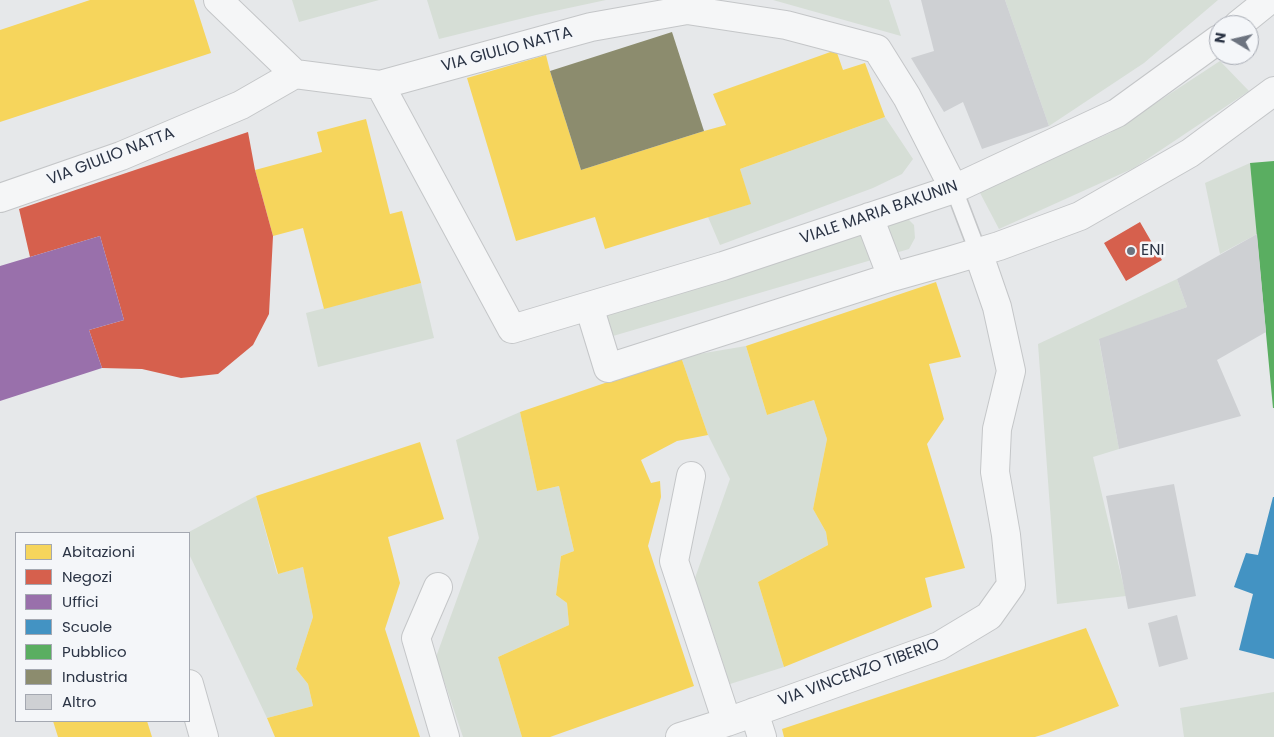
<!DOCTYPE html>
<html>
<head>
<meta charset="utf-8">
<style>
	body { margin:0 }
	#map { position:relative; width:1274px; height:737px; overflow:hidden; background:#e6e8ea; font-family:Poppins,sans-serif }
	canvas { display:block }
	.legend { position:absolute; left:15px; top:532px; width:175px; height:190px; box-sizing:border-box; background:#f4f6f9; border:1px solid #a4a8b1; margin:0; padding:6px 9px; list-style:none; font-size:15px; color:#2b3445 }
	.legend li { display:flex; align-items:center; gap:10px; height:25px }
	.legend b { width:25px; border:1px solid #a4a8b1 }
	.north { position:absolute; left:1209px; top:15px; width:50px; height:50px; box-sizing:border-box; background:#f4f6f9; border:1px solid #a4a8b1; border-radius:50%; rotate:279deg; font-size:14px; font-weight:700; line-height:20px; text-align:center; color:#2b3445 }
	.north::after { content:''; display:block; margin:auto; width:18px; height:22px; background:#6c737f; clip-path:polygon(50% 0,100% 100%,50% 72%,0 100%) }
</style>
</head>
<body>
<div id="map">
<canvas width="1274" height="737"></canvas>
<ul class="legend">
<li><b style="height:14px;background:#f6d55c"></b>Abitazioni</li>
<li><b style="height:14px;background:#d6604d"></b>Negozi</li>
<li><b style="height:14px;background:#9970ab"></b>Uffici</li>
<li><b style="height:14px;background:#4393c3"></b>Scuole</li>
<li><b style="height:14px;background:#5aae61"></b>Pubblico</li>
<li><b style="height:14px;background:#8c8c6e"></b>Industria</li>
<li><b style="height:14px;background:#ced0d3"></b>Altro</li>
</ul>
<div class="north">N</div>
</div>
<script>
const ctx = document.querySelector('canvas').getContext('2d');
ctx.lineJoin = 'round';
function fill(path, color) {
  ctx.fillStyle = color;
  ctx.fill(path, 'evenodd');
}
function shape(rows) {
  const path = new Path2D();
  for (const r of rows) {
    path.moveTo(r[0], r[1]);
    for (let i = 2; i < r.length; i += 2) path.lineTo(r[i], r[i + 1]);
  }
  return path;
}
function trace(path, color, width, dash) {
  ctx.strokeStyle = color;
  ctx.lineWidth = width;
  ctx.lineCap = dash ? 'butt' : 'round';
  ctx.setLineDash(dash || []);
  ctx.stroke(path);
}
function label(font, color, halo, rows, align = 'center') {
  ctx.font = font + ' Poppins,sans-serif';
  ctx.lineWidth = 5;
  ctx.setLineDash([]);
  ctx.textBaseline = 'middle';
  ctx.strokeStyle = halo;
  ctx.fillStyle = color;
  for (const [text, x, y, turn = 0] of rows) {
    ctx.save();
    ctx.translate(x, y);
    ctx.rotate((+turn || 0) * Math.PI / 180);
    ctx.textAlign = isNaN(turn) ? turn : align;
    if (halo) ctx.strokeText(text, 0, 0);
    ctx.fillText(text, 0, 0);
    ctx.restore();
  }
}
fill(shape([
	[292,0,379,0,299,22],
	[427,0,606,0,536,15,439,39],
	[773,0,889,0,901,36],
	[1005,0,1218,0,1144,63,1049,126],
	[1220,61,1249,91,1134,168,999,229,979,191,1110,133],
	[885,117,913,159,902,174,873,188,720,245,708,217,750,204,740,169],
	[1250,163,1257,234,1220,254,1205,183],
	[909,220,914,225,915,238,909,249,613,336,606,311,892,221],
	[1177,279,1187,307,1099,340,1119,449,1093,457,1126,596,1057,604,1038,344],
	[421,283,434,338,318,367,306,313],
	[746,346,767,415,814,400,827,439,813,509,826,532,828,545,758,582,784,667,730,684,695,578,730,479,708,435,681,357],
	[520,412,537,491,559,486,574,551,561,556,556,595,567,603,569,625,498,657,522,737,463,737,436,657,479,538,456,440],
	[256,496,277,574,303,567,313,617,296,669,308,684,313,706,267,718,189,554,189,533,187,533],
	[1274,692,1274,737,1184,737,1180,708]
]), '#d6ded6');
fill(shape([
	[90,0,194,0,211,53,0,122,0,30],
	[836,50,843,70,865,63,885,117,740,169,751,204,605,249,595,217,516,241,467,78,546,55,550,71,581,170,704,131,726,125,713,94],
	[366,119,390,214,402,211,421,283,324,309,303,228,273,236,255,170,322,152,317,132],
	[936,282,961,357,929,364,944,419,927,444,965,568,925,578,932,607,784,667,758,582,828,545,826,532,813,509,827,439,814,400,767,415,746,346],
	[681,357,708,435,677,441,641,460,651,483,660,481,661,497,648,546,694,686,550,737,522,737,498,657,569,625,567,603,556,595,561,556,574,551,559,486,537,491,520,412],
	[420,442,444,519,388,537,400,583,385,629,420,737,275,737,267,718,313,706,308,684,296,669,313,617,303,567,278,574,256,496],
	[1086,628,1119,706,1045,734,1035,737,784,737,782,729],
	[53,721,147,721,152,737,58,737]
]), '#f6d55c');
fill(shape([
	[248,132,255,170,273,236,269,314,253,345,218,374,181,378,142,369,102,368,89,330,124,320,100,236,30,257,19,209],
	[1140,222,1162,260,1126,281,1104,243]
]), '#d6604d');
fill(shape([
	[100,236,124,320,89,330,102,368,0,401,0,266]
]), '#9970ab');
fill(shape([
	[1273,497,1274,497,1274,659,1239,650,1253,594,1234,587,1246,553,1258,555]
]), '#4393c3');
fill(shape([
	[1274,161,1274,408,1273,408,1250,163]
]), '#5aae61');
fill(shape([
	[672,32,704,131,581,170,550,71]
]), '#8c8c6e');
fill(shape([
	[921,0,1005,0,1049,126,982,149,963,102,944,112,911,58,934,51],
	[1257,234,1266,332,1217,360,1241,416,1119,449,1099,339,1187,307,1177,279],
	[1174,484,1196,596,1128,609,1106,496],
	[1177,615,1188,659,1159,667,1148,623]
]), '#ced0d3');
const lane = shape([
	[954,189,978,252]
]);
const street = shape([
	[218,0,295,74],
	[1238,25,1269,0],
	[380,85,512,329,723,266,954,189,1117,113,1219,39],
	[0,198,121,156,241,105,295,74,380,85,591,27,687,10,786,25,877,49,907,97,954,189],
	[869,217,892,277],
	[589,306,608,368,892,277,949,261,999,246,1080,216,1190,153,1274,91],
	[691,476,674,561,727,722],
	[438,587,416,638,445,737],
	[189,684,204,737],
	[754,712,762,737],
	[680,737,727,722,939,646,989,616,1011,585,1006,535,995,472,997,429,1011,371,997,307,978,252]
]);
trace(lane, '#c4c6c8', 19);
trace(street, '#c4c6c8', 30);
trace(lane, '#f5f6f7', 16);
trace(street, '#f5f6f7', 28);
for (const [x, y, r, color] of [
	[1131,251,5,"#6c737f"]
]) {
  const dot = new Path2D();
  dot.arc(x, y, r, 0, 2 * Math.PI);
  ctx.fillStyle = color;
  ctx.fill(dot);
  trace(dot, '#f4f6f9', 2);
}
label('16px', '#2b3445', '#f4f6f9', [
	["VIA GIULIO NATTA",507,50,-15],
	["VIA GIULIO NATTA",111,157,-21],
	["VIALE MARIA BAKUNIN",879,213,-19],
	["VIA VINCENZO TIBERIO",859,673,-20]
]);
label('16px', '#2b3445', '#f4f6f9', [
	["ENI",1141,251]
], 'left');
</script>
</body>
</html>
